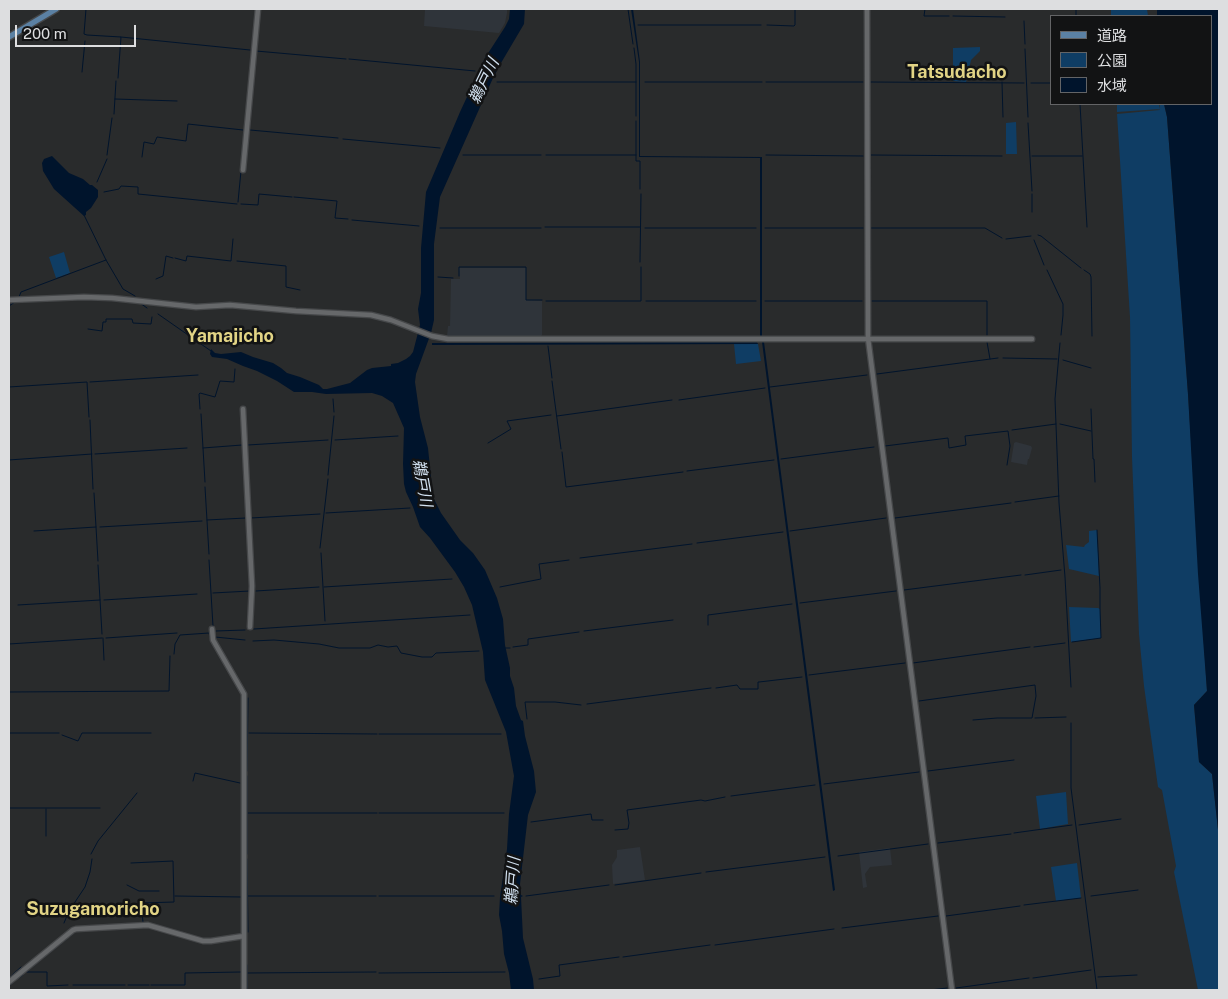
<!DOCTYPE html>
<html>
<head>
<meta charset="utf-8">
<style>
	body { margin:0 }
	#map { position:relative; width:1228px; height:999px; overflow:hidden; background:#292b2c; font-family:"Public Sans","Noto Sans JP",sans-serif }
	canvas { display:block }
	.frame { position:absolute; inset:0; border:10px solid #dddee0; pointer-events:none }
	.legend { position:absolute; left:1050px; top:15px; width:162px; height:90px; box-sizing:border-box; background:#121314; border:1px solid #636466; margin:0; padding:6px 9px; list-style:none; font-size:15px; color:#dddee0 }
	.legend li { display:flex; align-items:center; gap:10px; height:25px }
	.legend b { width:25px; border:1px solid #636466 }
	.scale { position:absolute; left:15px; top:25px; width:121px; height:22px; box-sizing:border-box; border:2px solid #dddee0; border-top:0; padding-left:6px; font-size:15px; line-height:18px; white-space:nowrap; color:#dddee0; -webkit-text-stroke:4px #121314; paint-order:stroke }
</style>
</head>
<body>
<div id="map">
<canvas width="1228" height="999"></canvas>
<div class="frame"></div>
<ul class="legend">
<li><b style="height:6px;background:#5b81a4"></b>道路</li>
<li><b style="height:14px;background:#0f3d64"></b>公園</li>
<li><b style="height:14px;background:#00142c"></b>水域</li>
</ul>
<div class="scale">200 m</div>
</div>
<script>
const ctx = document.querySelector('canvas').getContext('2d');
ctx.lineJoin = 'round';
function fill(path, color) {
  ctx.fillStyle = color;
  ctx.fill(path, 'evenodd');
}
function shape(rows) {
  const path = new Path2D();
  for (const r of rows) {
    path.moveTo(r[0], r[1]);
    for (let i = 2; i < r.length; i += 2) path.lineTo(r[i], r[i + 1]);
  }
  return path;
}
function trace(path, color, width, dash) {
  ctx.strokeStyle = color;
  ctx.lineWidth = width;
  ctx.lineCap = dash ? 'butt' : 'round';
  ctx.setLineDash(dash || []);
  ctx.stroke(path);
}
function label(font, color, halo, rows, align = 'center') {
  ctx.font = font + ' "Public Sans","Noto Sans JP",sans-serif';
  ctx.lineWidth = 5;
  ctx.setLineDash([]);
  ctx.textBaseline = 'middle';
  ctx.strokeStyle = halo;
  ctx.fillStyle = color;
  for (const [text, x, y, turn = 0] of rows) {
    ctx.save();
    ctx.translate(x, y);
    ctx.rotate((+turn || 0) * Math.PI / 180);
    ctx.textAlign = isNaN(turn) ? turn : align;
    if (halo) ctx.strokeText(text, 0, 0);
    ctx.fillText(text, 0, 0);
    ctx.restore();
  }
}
fill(shape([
	[425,9,507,9,507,13,505,23,499,33,424,26],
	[459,268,526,268,526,300,542,301,542,335,540,337,447,336,448,326,450,326,451,279,460,279],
	[1016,442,1031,446,1032,448,1029,459,1028,459,1027,465,1011,462,1014,443],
	[640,847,645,880,613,884,612,865,617,857,617,850],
	[890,848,892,865,870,867,865,874,867,887,863,888,859,852]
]), '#2f343a');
fill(shape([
	[1111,9,1147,9,1148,16,1111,16],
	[980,47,980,51,971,60,966,82,953,81,953,48],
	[1117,104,1159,104,1160,109,1117,112],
	[1160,104,1164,104,1167,117,1188,394,1207,691,1194,705,1199,762,1212,774,1219,839,1219,990,1198,990,1174,872,1176,866,1162,790,1158,787,1144,686,1139,634,1132,457,1130,317,1117,114,1160,110],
	[1016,122,1017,154,1006,154,1006,123],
	[64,252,70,273,56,278,49,257],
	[734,344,758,344,761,361,736,364],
	[1097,530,1099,576,1069,569,1066,545,1084,547,1085,545,1089,542,1089,531],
	[1069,607,1098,608,1100,609,1101,638,1071,642],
	[1066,792,1068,824,1040,829,1036,796],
	[1077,863,1081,898,1056,901,1051,867]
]), '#0f3d64');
fill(shape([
	[510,9,525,9,524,24,501,63,493,78,440,197,434,244,434,320,431,333,416,374,415,382,420,417,428,448,433,497,441,513,460,540,473,553,485,570,497,598,503,619,505,645,510,668,510,676,514,688,516,706,521,720,523,721,525,736,534,771,536,792,528,815,520,884,521,895,523,896,521,897,523,938,533,979,534,990,511,990,509,973,504,954,502,931,499,915,500,897,507,849,509,814,514,776,506,732,485,680,483,652,472,605,464,587,455,572,430,538,420,527,413,507,406,492,404,484,403,464,404,428,393,403,382,396,372,393,326,394,312,392,294,392,277,381,257,371,243,366,227,359,212,357,210,354,211,349,215,353,221,354,241,352,253,357,273,363,281,368,287,373,300,377,319,385,323,389,327,389,350,383,367,370,372,368,391,366,391,364,398,363,406,359,410,356,413,352,420,325,418,309,421,293,421,248,426,192,460,112,485,58,505,27,509,19],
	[631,9,633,9,640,62,640,156,762,157,762,338,760,338,760,158,639,157,639,62],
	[1157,9,1219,9,1219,839,1212,774,1199,762,1194,705,1207,691,1198,574,1188,394,1167,117,1164,104,1212,104,1212,16,1157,16],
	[52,156,69,173,83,179,90,185,92,185,98,190,98,197,91,208,86,212,86,215,84,216,54,189,43,171,42,163,44,159],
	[665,342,757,342,758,344,432,345,432,343],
	[762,342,764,342,835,890,833,891]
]), '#00142c');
trace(shape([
	[86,9,84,34,87,35,121,37,118,78],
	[529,9,627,9],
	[628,9,633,44],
	[925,9,924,16,949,16],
	[1076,9,1076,16],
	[953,16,1005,17],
	[1024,21,1025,44],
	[638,25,761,25],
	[767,25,794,26,795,25,795,9],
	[121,37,250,50],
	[634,48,636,64,636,116],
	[1025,49,1028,117],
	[256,51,346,59],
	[349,59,475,71],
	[82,72,85,41],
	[497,82,636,82],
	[645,82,762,82],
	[766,82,863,82],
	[870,82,1024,83],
	[1002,82,1003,117],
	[1031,83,1052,83],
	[115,99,177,101],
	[1080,104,1087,227],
	[114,114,116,81],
	[636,121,636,161,640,161,640,189],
	[1028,123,1032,191],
	[250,130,338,138],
	[343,139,440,148],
	[107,155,112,118],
	[463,155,541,155],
	[546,155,636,155],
	[766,155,863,156],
	[870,155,1002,156],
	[1032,156,1082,156],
	[142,157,144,142,154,144,157,137,186,141,188,124,243,130],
	[97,182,107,159],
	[104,192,119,189,121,186,138,187,138,194,237,204],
	[1032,194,1032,212],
	[294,197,337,201,335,218,348,219],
	[238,202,241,171],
	[241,204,258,205,259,194,292,197],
	[84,215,106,260,123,289,135,296],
	[352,220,419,226],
	[545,227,640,227],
	[440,228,541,228],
	[645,228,756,228],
	[765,228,863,228],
	[870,228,985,228,1002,238],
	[1038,235,1041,236,1081,268],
	[1006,239,1031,236],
	[1034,240,1044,265],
	[175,258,186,261,187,256,231,261,233,239],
	[237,261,286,266,286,287,300,290],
	[640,262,641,194],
	[1047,270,1063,304,1063,315,1061,335],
	[1084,270,1090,274,1091,277,1092,336],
	[459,276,459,267,526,267,526,300,542,300],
	[438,277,453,278],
	[156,279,163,276,166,256,173,258],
	[19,297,21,292,106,260],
	[546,301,641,301,641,267],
	[646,301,756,301],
	[765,301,862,301],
	[872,301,987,301,987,335],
	[140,303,147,308],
	[9,306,15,302],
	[158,314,211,351],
	[88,329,102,331,103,322,106,322,106,319,132,319,133,323,151,324,152,317],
	[987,342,990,359],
	[1060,343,1055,399,1059,503,1065,577,1071,687],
	[548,346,552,378],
	[1003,358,1057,359],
	[1063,360,1091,368],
	[877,374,998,358],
	[552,381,561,449],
	[90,382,198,375],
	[9,387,87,382,89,417],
	[770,387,867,375],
	[333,399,334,412],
	[679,400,765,388],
	[200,409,199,394,200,393,215,397,220,381,234,382,235,369],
	[1091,409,1093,459,1094,459,1095,482],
	[201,414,205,482],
	[557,416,672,400],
	[90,420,93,489],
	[1060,424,1091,431],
	[1012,430,1056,424],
	[335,440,398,436],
	[488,443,511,429,507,421,551,415],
	[248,445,328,440],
	[885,446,948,438,949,448,966,445,965,436,1008,431,1010,446,1007,465],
	[203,448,242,445],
	[562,452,566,487,683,472],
	[95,454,187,448],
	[781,459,874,447],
	[9,460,92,454],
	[687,471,774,460],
	[328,475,334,416],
	[205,487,209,554],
	[94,493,98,561],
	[1015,502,1059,496],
	[326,513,410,508],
	[251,518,320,514],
	[895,518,1011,503],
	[207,520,246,518],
	[100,527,202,521],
	[34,531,96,527],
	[790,531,886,518],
	[697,543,783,532],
	[320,548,328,479],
	[321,553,325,621],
	[580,558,692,544],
	[209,560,213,626],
	[98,565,102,634],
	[1025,575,1061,570],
	[324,587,452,579],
	[500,587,541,579,539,564,569,560],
	[904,590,1021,575],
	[256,591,319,587],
	[213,593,250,591],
	[104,600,197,594],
	[800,603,896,591],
	[18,605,100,600],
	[708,625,708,615,792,604],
	[254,629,470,615],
	[216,631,245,630],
	[584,631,673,620],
	[215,637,245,640],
	[103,638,104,660],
	[106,638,177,633],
	[253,641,274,640,319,644,339,648,370,648,378,645,388,647,397,646,401,653,422,657,432,657,436,653,479,651],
	[1072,642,1101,638,1100,609,1100,588,1097,530],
	[9,644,102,638],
	[513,647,528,645,528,639,579,632],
	[1034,647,1065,643],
	[505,648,510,648],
	[174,654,175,644,180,635,209,633,210,637],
	[913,663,1030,647],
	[809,675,905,663],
	[716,688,737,685,740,689,758,689,758,682,759,682,802,677],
	[9,692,169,691,170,656],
	[919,701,1035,685,1036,696,1032,718,997,718,973,720],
	[587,704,711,688],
	[1035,718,1066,717],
	[527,719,525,702,555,702,581,705],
	[1071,723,1071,788,1097,990],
	[9,733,59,733],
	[249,733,377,734],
	[379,734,501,734],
	[62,735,78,741,82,733,151,733],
	[247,771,248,698],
	[928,771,1014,760],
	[247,776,247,854],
	[193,781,195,773,240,783],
	[824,784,919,772],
	[731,796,815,785],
	[9,808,100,808],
	[248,813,377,813],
	[379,813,504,813],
	[531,822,591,814,592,820,603,820],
	[1079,825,1121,819],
	[615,830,628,829,629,823,627,810,701,800,705,801,725,797],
	[1014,833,1072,825],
	[46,836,46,809],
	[938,843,1011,834],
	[91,854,98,841,137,793],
	[838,856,928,844],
	[247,859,248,932],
	[131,863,173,861,174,902,141,903,143,922],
	[706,872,825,857],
	[127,885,139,891,159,891],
	[615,885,701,873],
	[175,896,241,897],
	[247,896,376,896],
	[379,896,494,896],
	[526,896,609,885],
	[1091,896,1138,890],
	[1024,905,1081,898],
	[946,916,1020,906],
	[64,923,69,911,85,887,90,872,92,859],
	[842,928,938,916],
	[715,945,834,929],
	[623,957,710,945],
	[247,965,247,990],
	[27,971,74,933],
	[27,972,47,972,47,986,68,985],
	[247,973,376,972],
	[379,973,505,972],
	[1098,977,1137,975],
	[9,978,21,967],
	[19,978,23,975],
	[1033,978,1091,970],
	[539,979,560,976,559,965,619,957],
	[73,985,125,985],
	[128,985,149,985],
	[151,985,185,985,185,973,241,972],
	[9,986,16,980],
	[956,988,1029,978],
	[930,990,947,988]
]), '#00142c', 1);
const minor = shape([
	[867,9,868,338,952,990],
	[243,170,258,9],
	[9,300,84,297,112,298,196,307,230,305,296,311,371,315,391,320,432,336,448,339,1032,339],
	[243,409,252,586,250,627],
	[212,629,213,640,244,694,244,990],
	[9,982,73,930,76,929,148,925,203,941,211,941,244,936]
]);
const major = shape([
	[9,37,56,9]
]);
trace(minor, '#46484a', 7);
trace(major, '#46484a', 8);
trace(minor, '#66686a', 4.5);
trace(major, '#5b81a4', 5.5);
label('italic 16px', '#d2e1f0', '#121314', [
	["鵜戸川",484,81,-64],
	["鵜戸川",422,483,80],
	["鵜戸川",513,881,-86]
]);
label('bold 18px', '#e2d485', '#121314', [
	["Tatsudacho",957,72],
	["Yamajicho",230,336],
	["Suzugamoricho",93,909]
]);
</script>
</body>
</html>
